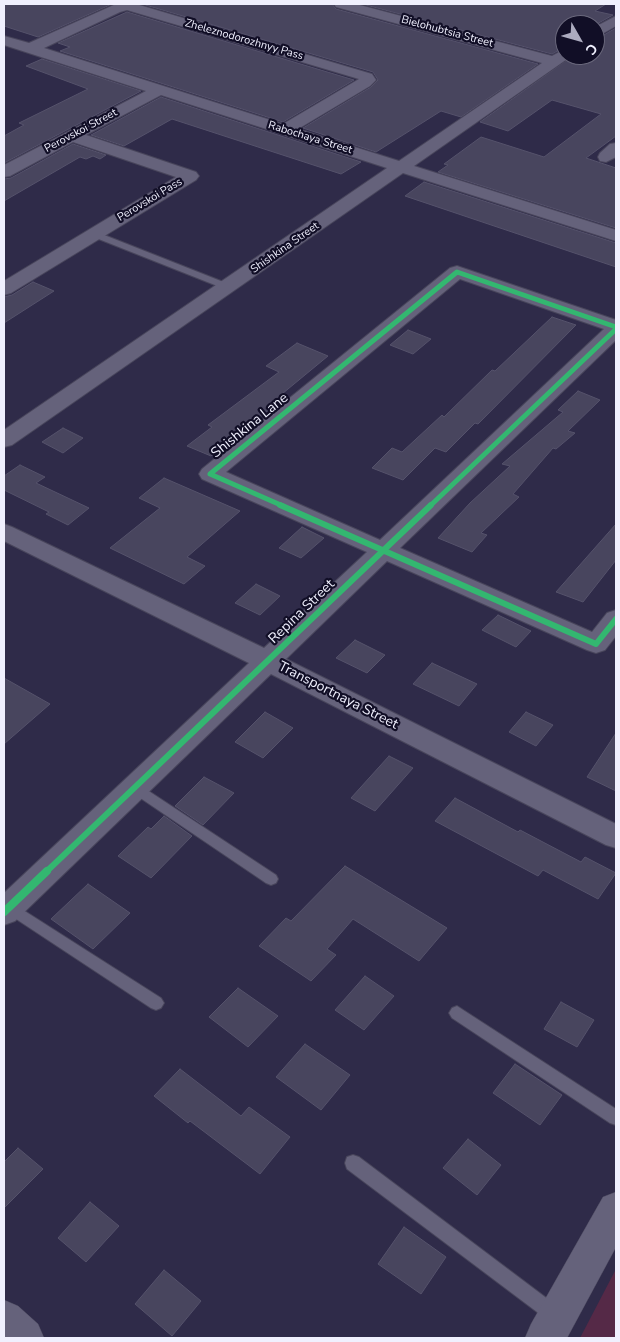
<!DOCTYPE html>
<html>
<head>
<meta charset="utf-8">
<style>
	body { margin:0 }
	#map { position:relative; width:620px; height:1342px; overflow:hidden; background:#2f2b49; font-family:"Nunito Sans",sans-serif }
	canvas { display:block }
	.frame { position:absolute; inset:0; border:5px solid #f0f0fe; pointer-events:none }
	.north { position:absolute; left:555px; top:15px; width:50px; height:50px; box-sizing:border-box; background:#110e26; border:1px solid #6a687c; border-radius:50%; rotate:128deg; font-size:14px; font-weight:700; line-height:20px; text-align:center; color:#f0f0fe }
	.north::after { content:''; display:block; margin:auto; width:18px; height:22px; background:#acabbf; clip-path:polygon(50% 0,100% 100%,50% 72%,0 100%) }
</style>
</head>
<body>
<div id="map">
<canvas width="620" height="1342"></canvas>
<div class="frame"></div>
<div class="north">С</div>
</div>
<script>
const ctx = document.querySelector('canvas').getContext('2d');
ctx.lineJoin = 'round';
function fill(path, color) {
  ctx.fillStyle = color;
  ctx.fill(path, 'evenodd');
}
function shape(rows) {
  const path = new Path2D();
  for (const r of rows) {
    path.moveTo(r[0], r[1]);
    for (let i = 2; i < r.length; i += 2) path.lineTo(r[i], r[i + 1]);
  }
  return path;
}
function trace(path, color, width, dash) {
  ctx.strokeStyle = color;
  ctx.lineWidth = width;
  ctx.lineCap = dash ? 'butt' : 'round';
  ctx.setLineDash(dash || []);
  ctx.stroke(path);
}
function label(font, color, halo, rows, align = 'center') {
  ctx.font = font + ' "Nunito Sans",sans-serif';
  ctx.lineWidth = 4.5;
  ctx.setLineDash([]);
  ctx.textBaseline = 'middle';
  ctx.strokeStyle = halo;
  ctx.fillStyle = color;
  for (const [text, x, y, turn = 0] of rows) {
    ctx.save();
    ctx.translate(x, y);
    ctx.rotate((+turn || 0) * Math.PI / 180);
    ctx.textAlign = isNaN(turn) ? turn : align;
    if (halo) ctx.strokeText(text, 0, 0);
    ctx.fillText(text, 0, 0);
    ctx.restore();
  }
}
fill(shape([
	[616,1269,616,1338,580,1338]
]), '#552947');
const building = shape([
	[4,4,112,4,38,37,4,26,4,4],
	[142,4,332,4,336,9,538,64,461,117,441,111,376,152,303,128,371,87,378,80,373,72,142,4],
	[362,4,606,4,595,11,613,15,595,25,565,25,565,47,552,54,362,4],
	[127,12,354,80,283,122,60,51,70,47,58,43,127,12],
	[616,28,616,136,586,158,616,168,616,228,438,172,448,165,444,164,481,137,544,157,601,114,552,100,508,131,480,122,574,55,595,55,595,40,616,28],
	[42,59,141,91,4,163,4,136,24,125,19,123,88,89,26,66,42,59],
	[161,97,361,162,341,174,172,119,124,146,91,135,161,97],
	[73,144,106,155,100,159,93,156,86,159,80,157,4,201,4,179,11,178,73,144],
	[424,182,616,243,616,267,405,196,424,182],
	[33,282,54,291,4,323,4,297,12,295,33,282],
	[552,317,576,325,478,424,475,423,446,452,435,448,403,480,372,468,392,448,402,452,442,415,444,417,492,370,495,371,552,317],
	[408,330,431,339,413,354,390,345,408,330],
	[297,343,328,356,271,403,275,405,211,456,187,446,212,427,208,425,279,372,266,366,297,343],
	[578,391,600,400,568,431,575,433,556,449,553,448,513,494,519,497,481,533,487,535,472,552,438,538,470,503,510,466,502,464,563,412,558,410,578,391],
	[63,428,83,438,63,453,42,442,63,428],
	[20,465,45,477,36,483,89,508,68,525,46,514,49,512,4,490,4,476,20,465],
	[164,478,240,511,187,557,205,566,184,584,110,548,160,508,139,498,164,478],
	[616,524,616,560,583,602,556,592,616,524],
	[302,527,324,538,301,558,279,548,302,527],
	[256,584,280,596,260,615,235,603,256,584],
	[498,615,531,631,516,647,482,630,498,615],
	[355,640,385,655,367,673,336,658,355,640],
	[432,663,477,684,459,706,413,684,432,663],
	[4,678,50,704,4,744,4,678],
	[265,712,293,728,263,758,235,742,265,712],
	[526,712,553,725,536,746,509,732,526,712],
	[616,733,616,791,587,777,616,733],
	[389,756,413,768,375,811,351,798,389,756],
	[204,777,234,793,203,825,175,806,204,777],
	[455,798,518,832,520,830,581,862,585,857,616,873,598,899,543,870,538,876,435,821,455,798],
	[164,816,192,836,151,878,118,856,148,827,151,829,164,816],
	[345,866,447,928,419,961,353,919,327,949,336,955,311,981,259,946,286,918,291,921,345,866],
	[88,884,130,913,93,949,51,919,88,884],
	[365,976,394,996,364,1030,335,1010,365,976],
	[238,988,278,1016,248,1047,209,1017,238,988],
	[561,1002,594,1020,577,1047,544,1029,561,1002],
	[305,1044,350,1075,321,1110,276,1077,305,1044],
	[515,1064,562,1095,540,1125,493,1093,515,1064],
	[180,1069,241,1116,249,1107,290,1137,260,1174,190,1121,188,1123,154,1096,180,1069],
	[468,1139,501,1165,477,1195,443,1168,468,1139],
	[18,1148,43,1169,4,1208,4,1162,18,1148],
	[90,1202,119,1226,86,1262,58,1238,90,1202],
	[404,1227,446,1257,421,1294,378,1264,404,1227],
	[164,1270,201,1301,172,1336,135,1304,164,1270]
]);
fill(building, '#48455e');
trace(building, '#55526b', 1);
const service = shape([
	[94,231,231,285,233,287,231,289,225,289,91,236,90,234,94,231],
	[135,782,276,875,278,879,276,883,271,885,266,883,130,791,128,787,130,783,135,782],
	[9,901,161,998,164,1003,161,1008,156,1010,151,1008,4,911,4,903,9,901],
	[457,1006,616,1109,616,1125,610,1123,452,1018,449,1013,452,1008,457,1006],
	[353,1155,359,1157,561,1309,564,1315,561,1321,555,1324,549,1321,347,1169,345,1163,347,1157,353,1155]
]);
const minor = shape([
	[116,4,136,4,372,74,376,80,370,86,298,129,399,161,542,63,336,7,334,4,356,4,552,56,565,49,565,55,572,55,570,57,414,166,616,230,616,241,403,173,12,445,4,447,4,430,387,168,161,95,86,135,196,172,199,176,196,180,11,293,4,295,4,281,176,177,73,142,10,176,4,177,4,165,146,91,4,45,4,36,29,43,116,4],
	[127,10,359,79,283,124,44,48,120,12,127,10],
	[616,16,616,26,595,38,595,27,616,16],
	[616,143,616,157,606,162,600,161,598,157,600,153,610,144,616,143],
	[457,266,616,320,616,340,400,548,592,632,607,613,616,610,616,636,605,650,596,653,587,650,387,561,286,659,616,824,616,848,606,845,271,674,15,921,4,925,4,893,249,663,4,541,4,524,12,527,264,648,367,552,202,479,199,474,202,469,450,268,457,266],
	[460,279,604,329,380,540,226,472,460,279]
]);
const tertiary = shape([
	[4,1300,18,1306,38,1324,44,1338,4,1338,4,1300]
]);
const secondary = shape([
	[616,1192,616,1247,567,1338,525,1338,531,1324,603,1197,616,1192]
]);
trace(service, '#48455b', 2);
trace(minor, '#48455b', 2);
trace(tertiary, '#48455b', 1);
trace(secondary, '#48455b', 1);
fill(service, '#65627b');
fill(minor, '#65627b');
fill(tertiary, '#65627b');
fill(secondary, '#65627b');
trace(shape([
	[283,506,210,474,457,272,616,327],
	[430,506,616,329]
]), '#33b770', 5);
trace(shape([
	[280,505,596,644,616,619],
	[46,872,431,505]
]), '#33b770', 6);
trace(shape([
	[4,912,47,871]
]), '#33b770', 8);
label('11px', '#f0f0fe', '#110e26', [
	["Bielohubtsia Street",447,32,15],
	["Zheleznodorozhnyy Pass",244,40,16],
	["Perovskoi Street",81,131,-28],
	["Rabochaya Street",310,138,17],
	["Perovskoi Pass",150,200,-31],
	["Shishkina Street",285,248,-35]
]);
label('14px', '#f0f0fe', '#110e26', [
	["Shishkina Lane",250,426,-39],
	["Repina Street",302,612,-44],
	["Transportnaya Street",338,696,27]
]);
</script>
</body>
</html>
